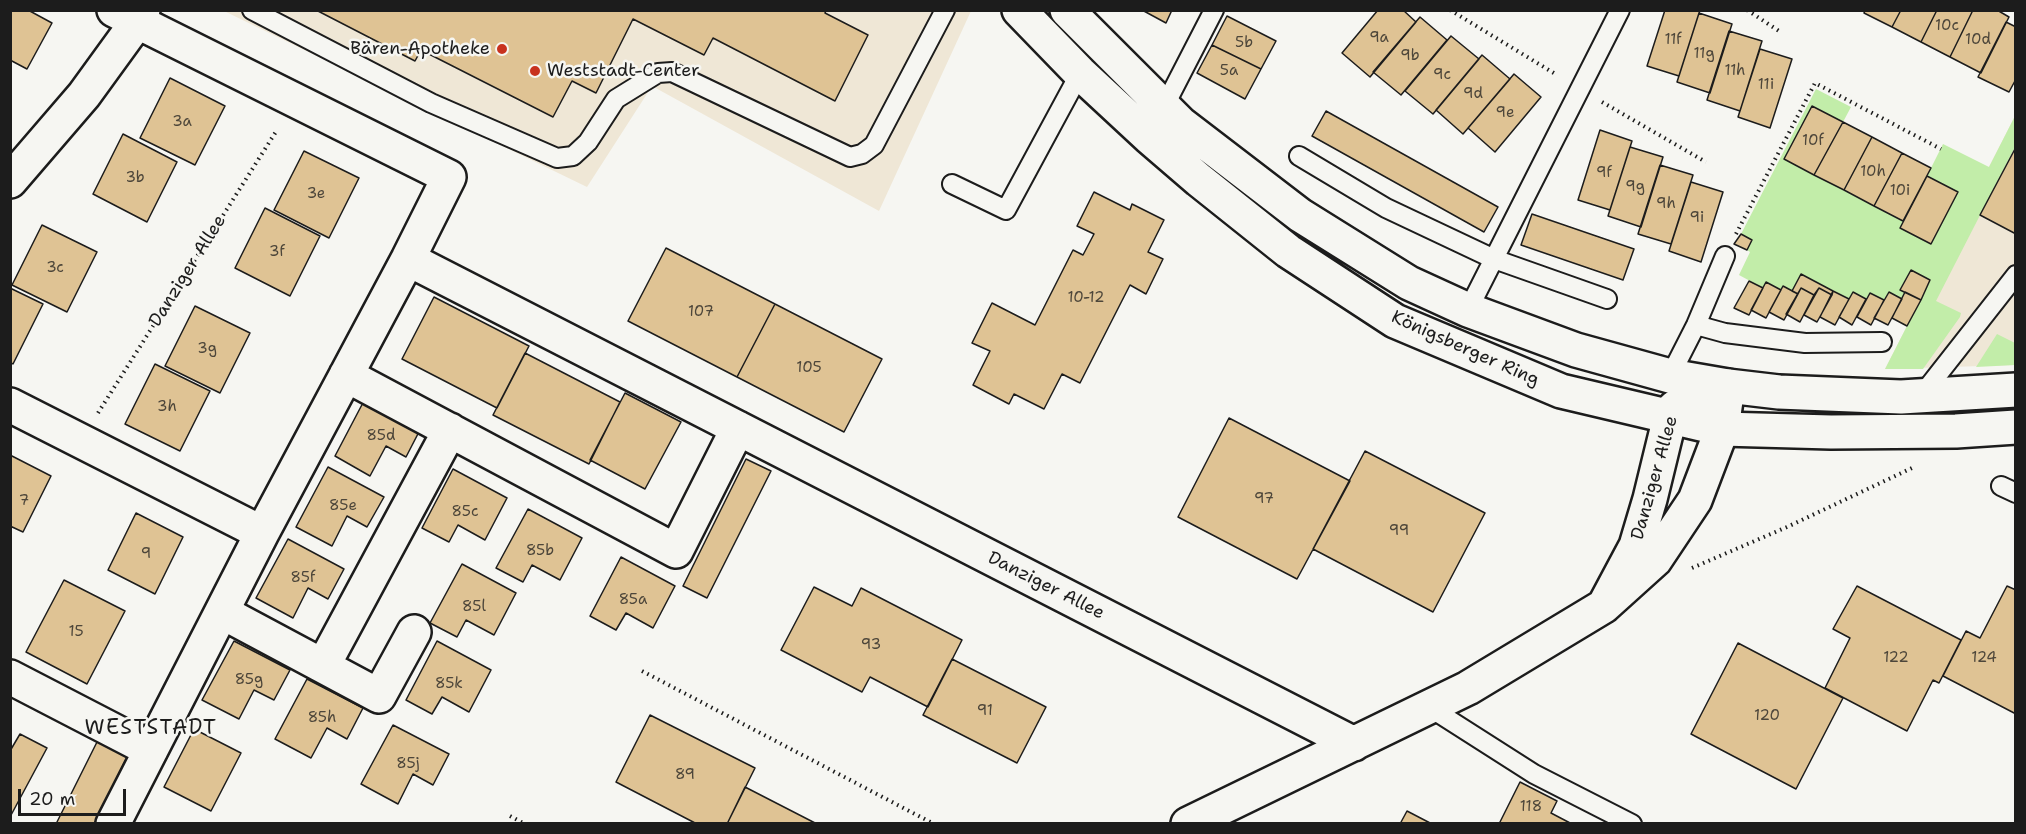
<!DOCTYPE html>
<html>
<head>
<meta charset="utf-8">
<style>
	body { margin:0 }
	#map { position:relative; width:2026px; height:834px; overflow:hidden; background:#f6f6f2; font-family:"Shantell Sans",sans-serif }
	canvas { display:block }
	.frame { position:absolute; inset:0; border:12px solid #1c1c1c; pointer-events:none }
	.scale { position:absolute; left:18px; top:789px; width:108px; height:27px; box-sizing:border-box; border:3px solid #1c1c1c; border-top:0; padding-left:8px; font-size:18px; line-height:21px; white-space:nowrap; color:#1c1c1c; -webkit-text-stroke:4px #f6f6f2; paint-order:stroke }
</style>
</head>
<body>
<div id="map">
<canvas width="2026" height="834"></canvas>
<div class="frame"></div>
<div class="scale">20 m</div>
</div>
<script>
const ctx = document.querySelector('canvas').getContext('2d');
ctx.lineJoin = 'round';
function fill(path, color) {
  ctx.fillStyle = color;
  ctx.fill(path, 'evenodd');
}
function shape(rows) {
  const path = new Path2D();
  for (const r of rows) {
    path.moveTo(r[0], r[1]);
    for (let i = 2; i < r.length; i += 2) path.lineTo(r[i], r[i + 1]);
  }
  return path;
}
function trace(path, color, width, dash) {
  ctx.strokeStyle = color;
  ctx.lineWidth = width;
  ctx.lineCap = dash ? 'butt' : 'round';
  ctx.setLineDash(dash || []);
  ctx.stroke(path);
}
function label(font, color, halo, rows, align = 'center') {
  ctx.font = font + ' "Shantell Sans",sans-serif';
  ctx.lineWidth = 5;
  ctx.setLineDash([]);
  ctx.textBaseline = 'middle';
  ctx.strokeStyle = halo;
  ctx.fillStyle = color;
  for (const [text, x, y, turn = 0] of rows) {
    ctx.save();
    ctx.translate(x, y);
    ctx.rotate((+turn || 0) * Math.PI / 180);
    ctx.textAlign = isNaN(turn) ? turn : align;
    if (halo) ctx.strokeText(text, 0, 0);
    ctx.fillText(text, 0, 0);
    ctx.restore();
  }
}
fill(shape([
	[224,11,971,11,879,211,652,86,587,187],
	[2015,116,2015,365,1885,369,1907,326]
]), '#efe7d6');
fill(shape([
	[1816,89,1851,107,1843,122,1812,106,1784,159,1903,221,1900,228,1931,244,1958,192,1927,176,1943,144,1989,167,2015,116,2015,147,1936,301,1961,313,1960,317,1923,369,1885,369,1930,281,1911,270,1900,289,1905,292,1902,299,1889,292,1884,300,1870,293,1866,299,1853,292,1849,299,1801,274,1792,291,1783,286,1781,290,1763,288,1739,275,1750,252,1747,250,1752,240,1741,234],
	[1997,334,2015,343,2015,365,1976,367]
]), '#c2eda9');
const building = shape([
	[10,10,28,10,52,23,27,69,10,60,10,10],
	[316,10,826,10,825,13,868,35,835,101,713,38,704,55,633,19,596,93,572,81,553,117,421,50,415,61,316,10],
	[1142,10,1172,10,1166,23,1142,10],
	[1378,10,1403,10,1416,22,1370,77,1342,53,1378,10],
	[1665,10,1700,10,1679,76,1647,66,1665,10],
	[1865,10,1901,10,1892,27,1864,13,1865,10],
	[1901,10,1937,10,1921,42,1892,27,1901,10],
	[1937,10,1973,10,1950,57,1921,42,1937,10],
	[1973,10,1997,10,2009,17,1981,73,1950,57,1973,10],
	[1699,13,1732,24,1710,93,1677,82,1699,13],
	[1227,16,1276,41,1261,69,1212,45,1227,16],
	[1420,17,1447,40,1401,95,1373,72,1420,17],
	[2006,22,2016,27,2016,79,2009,92,1978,77,2006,22],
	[1729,31,1762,41,1740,111,1707,100,1729,31],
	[1451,36,1479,59,1433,114,1405,91,1451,36],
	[1212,45,1261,69,1245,99,1197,73,1212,45],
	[1760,49,1792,59,1770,128,1738,117,1760,49],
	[1482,55,1510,79,1463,134,1436,110,1482,55],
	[1514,74,1541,97,1495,152,1468,128,1514,74],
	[170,78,225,106,195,165,140,138,170,78],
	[1812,106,1843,122,1814,175,1784,159,1812,106],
	[1326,111,1498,207,1484,232,1312,136,1326,111],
	[1843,122,1872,137,1844,190,1814,175,1843,122],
	[1600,130,1632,141,1610,210,1578,200,1600,130],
	[123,134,177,162,147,222,93,194,123,134],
	[1872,137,1902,153,1874,206,1844,190,1872,137],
	[1630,147,1663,157,1641,227,1608,216,1630,147],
	[2016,147,2016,234,1980,215,2016,147],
	[304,151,359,178,329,238,274,210,304,151],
	[1902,153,1931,168,1903,221,1874,206,1902,153],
	[1660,165,1693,175,1671,244,1638,234,1660,165],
	[1927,176,1958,192,1931,244,1900,228,1927,176],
	[1691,182,1723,192,1701,262,1669,251,1691,182],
	[1094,192,1130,210,1132,204,1164,220,1148,252,1163,259,1146,294,1130,285,1080,383,1062,374,1044,409,1014,394,1009,404,973,385,990,351,972,343,992,303,1035,325,1073,250,1083,255,1094,234,1077,226,1094,192],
	[265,208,320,236,290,296,235,268,265,208],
	[1532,214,1634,249,1623,280,1521,245,1532,214],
	[42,225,97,252,67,312,12,285,42,225],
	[1741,234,1752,240,1747,250,1734,244,1741,234],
	[666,248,775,304,737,377,628,321,666,248],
	[1911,270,1930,280,1921,300,1900,290,1911,270],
	[1801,274,1833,291,1832,295,1819,288,1814,295,1801,288,1798,294,1792,291,1801,274],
	[1749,281,1763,288,1749,315,1734,308,1749,281],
	[1766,282,1781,290,1766,318,1751,310,1766,282],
	[1783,286,1798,294,1784,320,1769,312,1783,286],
	[10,288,43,304,13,364,10,362,10,288],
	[1801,288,1814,295,1800,322,1786,314,1801,288],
	[1819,288,1832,295,1817,322,1804,315,1819,288],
	[1833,291,1849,299,1835,325,1820,317,1833,291],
	[1853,292,1866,299,1852,325,1839,317,1853,292],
	[1889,292,1902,299,1888,325,1874,318,1889,292],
	[1905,292,1921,300,1907,326,1892,318,1905,292],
	[1870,293,1884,300,1871,325,1857,317,1870,293],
	[434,297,529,346,497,408,402,359,434,297],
	[775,304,882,359,844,432,737,377,775,304],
	[195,306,250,333,220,393,165,366,195,306],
	[525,353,620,402,589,464,493,415,525,353],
	[155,364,210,391,180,451,125,424,155,364],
	[625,393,681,422,645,489,590,460,625,393],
	[366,397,422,426,406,457,386,446,370,476,335,456,366,397],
	[1229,418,1350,481,1297,579,1178,517,1229,418],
	[1365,451,1485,513,1433,612,1313,549,1365,451],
	[10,455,51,476,23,532,10,526,10,455],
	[746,459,771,471,707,598,683,586,746,459],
	[328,467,384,497,367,527,347,516,332,546,296,527,328,467],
	[453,469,507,498,485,540,458,525,449,542,422,528,453,469],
	[528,509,582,538,560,580,532,565,523,582,496,568,528,509],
	[136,513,183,537,155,594,108,570,136,513],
	[288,539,344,569,328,599,308,588,293,618,256,598,288,539],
	[621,557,675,586,653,628,626,613,616,630,590,616,621,557],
	[462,564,516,593,494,635,466,620,457,637,430,623,462,564],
	[64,580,125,611,87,684,26,652,64,580],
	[1857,586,1961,640,1939,683,1933,680,1907,731,1825,688,1850,638,1833,629,1857,586],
	[2007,586,2016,590,2016,714,1943,676,1966,631,1980,638,2007,586],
	[814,587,852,606,861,588,962,640,928,707,870,677,862,692,781,650,814,587],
	[234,641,290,670,274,700,254,690,239,719,202,700,234,641],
	[437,641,491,670,469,712,442,697,432,714,406,700,437,641],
	[1738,643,1843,698,1796,789,1691,734,1738,643],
	[952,659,1046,707,1017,763,923,715,952,659],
	[307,679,363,708,347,739,327,728,311,758,275,739,307,679],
	[650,715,755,768,727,824,697,824,616,782,650,715],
	[393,725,449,754,433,785,413,774,398,804,361,784,393,725],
	[194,729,241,753,211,811,164,787,194,729],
	[20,734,47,748,10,817,10,751,20,734],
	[99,738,129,753,94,824,56,824,99,738],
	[1520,782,1557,801,1551,813,1572,824,1499,824,1520,782],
	[745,787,817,824,727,824,745,787],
	[1407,811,1432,824,1400,824,1407,811]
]);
fill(building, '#dfc394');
trace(building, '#1c1c1c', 1.5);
const lane = shape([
	[252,10,431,103,557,158,573,156,588,142,616,99,658,73,672,72,850,157,862,154,874,145,945,10],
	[1164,107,1214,10],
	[1299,156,1386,208,1494,259,1607,299],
	[952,184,1006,210,1080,73],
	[1468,310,1620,10],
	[1696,325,1725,333,1805,343,1882,342],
	[1670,376,1696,325,1725,256],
	[1921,396,2016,275],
	[2001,486,2016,493],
	[1429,707,1534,774,1632,824]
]);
const street = shape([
	[10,181,84,95,137,22,143,10],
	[408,259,1354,744],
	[346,375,676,551,738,428],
	[10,405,262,533],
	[222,612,379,696,414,632],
	[323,666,450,430],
	[10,677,151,750],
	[113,824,262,533,408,259,449,177,114,10],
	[1188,824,1468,688,1604,606,1655,560,1695,500,1722,429,1728,386,1689,397,1674,408,1670,417,1650,499,1636,546,1604,606]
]);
const secondary = shape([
	[1019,10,1080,73,1149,137,1199,180,1288,251,1395,321,1561,391,1722,429,1831,432,1956,431,2016,427],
	[1067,10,1180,123,1300,215,1409,283,1468,310,1576,350,1670,376,1728,386,1779,392,1901,397,2016,390]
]);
trace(lane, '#1c1c1c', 22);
trace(street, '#1c1c1c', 38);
trace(secondary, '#1c1c1c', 38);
trace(shape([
	[1450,10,1557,75],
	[1747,10,1779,31],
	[1602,102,1706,162],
	[1736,234,1815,83,1941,149],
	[98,413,277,130],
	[1692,568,1787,527,1912,468],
	[642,671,934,824],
	[510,816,525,824]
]), '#1c1c1c', 4, [1.5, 4.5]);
trace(lane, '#f6f6f2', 18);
trace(street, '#f6f6f2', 33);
trace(secondary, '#f6f6f2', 33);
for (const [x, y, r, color] of [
	[502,49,6,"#c8321e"],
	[535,71,6,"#c8321e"]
]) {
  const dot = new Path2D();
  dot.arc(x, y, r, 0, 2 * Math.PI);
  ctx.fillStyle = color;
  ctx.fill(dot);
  trace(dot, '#f6f6f2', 2);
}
label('15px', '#4d463a', null, [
	["10c",1947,26],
	["9a",1379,38],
	["11f",1673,40],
	["10d",1978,40],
	["5b",1244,43],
	["11g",1704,54],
	["9b",1410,56],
	["5a",1229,71],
	["11h",1735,71],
	["9c",1442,75],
	["11i",1766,85],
	["9d",1473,94],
	["9e",1505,113],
	["3a",182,122],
	["10f",1813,141],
	["10h",1873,172],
	["9f",1604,173],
	["3b",135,178],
	["9g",1635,187],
	["10i",1900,191],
	["3e",316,194],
	["9h",1666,204],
	["9i",1697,218],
	["3f",277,252],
	["3c",55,268],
	["10-12",1086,298],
	["107",701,312],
	["3g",207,349],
	["105",809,368],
	["3h",167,407],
	["85d",381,436],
	["97",1264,499],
	["7",24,501],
	["85e",343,506],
	["85c",465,512],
	["99",1399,531],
	["85b",540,551],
	["9",146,554],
	["85f",303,578],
	["85a",633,600],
	["85l",474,607],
	["15",76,632],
	["93",871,645],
	["122",1896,658],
	["124",1984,658],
	["85g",249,680],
	["85k",449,684],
	["91",985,711],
	["120",1767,716],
	["85h",322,718],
	["85j",408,764],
	["89",685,775],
	["118",1531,807]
]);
label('18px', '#1c1c1c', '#f6f6f2', [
	["Bären-Apotheke",490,49],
	["Weststadt-Center",547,71,"left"]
], 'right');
label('18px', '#1c1c1c', '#f6f6f2', [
	["Danziger Allee",188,271,-58],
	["Königsberger Ring",1465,349,24],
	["Danziger Allee",1655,478,-74],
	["Danziger Allee",1046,586,27]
]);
ctx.letterSpacing = '1.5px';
label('21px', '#1c1c1c', '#f6f6f2', [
	["WESTSTADT",151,729]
]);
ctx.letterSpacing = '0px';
</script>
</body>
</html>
